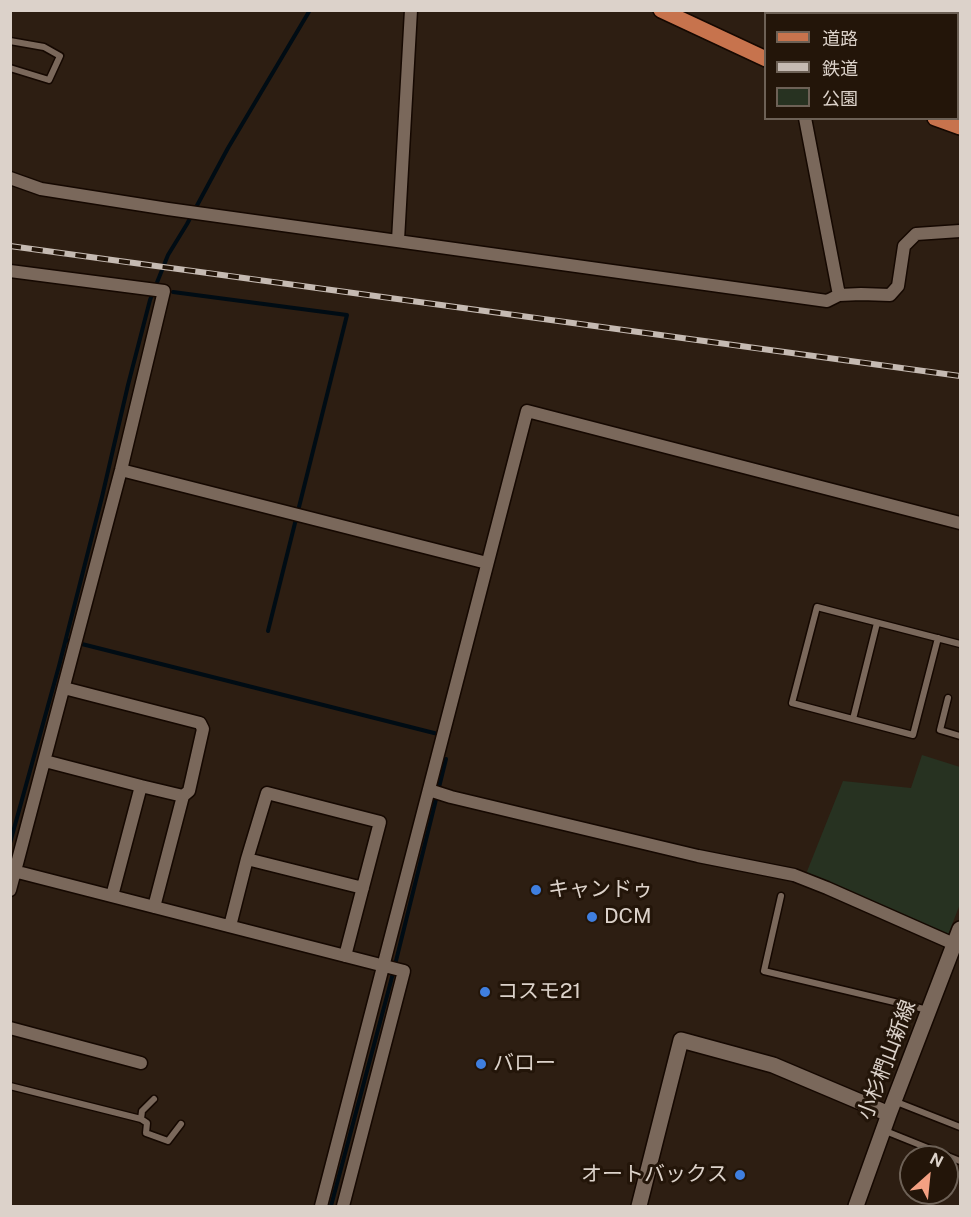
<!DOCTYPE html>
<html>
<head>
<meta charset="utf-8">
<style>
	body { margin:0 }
	#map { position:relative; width:971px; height:1217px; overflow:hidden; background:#2d1e12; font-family:"Public Sans","Noto Sans JP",sans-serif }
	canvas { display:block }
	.frame { position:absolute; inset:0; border:12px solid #dcd2ca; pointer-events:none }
	.legend { position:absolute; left:764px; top:12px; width:195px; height:108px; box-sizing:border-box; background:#231509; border:2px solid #6d6156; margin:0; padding:8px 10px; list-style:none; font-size:18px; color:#dcd2ca }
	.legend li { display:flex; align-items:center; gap:12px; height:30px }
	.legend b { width:30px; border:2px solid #6d6156 }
	.north { position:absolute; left:899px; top:1145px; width:60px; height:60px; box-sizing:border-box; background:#231509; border:2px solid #6d6156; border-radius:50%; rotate:27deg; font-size:16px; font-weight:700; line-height:24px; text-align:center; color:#dcd2ca }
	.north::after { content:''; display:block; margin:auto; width:21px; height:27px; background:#f3a082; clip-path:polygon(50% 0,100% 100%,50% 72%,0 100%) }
</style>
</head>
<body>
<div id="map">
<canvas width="971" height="1217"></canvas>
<div class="frame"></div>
<ul class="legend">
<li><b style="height:8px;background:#c7734d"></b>道路</li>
<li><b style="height:8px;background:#c5bab2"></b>鉄道</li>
<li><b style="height:16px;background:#273221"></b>公園</li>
</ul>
<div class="north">N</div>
</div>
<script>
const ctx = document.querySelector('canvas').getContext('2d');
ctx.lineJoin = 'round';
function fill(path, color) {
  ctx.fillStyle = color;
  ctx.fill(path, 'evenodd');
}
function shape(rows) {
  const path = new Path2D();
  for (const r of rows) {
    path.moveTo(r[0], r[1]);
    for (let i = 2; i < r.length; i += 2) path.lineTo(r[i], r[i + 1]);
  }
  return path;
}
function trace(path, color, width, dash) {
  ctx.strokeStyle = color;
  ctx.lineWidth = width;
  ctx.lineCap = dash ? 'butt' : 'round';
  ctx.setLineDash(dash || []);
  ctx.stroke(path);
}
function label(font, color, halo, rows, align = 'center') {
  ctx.font = font + ' "Public Sans","Noto Sans JP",sans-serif';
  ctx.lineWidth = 6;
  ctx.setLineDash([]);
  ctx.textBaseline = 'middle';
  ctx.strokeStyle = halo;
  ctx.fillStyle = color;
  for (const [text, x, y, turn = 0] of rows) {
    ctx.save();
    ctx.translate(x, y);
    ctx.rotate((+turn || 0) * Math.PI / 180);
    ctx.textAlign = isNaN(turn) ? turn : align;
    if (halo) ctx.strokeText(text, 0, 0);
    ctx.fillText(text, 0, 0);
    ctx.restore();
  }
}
fill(shape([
	[922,755,960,767,960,904,948,935,806,874,843,781,911,788]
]), '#273221');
trace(shape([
	[173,292,347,315,268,631],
	[66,640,438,734],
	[10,843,59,666,102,497,128,385,150,300,168,255,187,224,228,148,310,10],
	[331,1206,391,981,446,759]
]), '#000c14', 4);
const lane = shape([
	[10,41,44,47,60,56,49,80,10,68],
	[938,638,913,735,792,703,817,607,960,644],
	[948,698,940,730,960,736],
	[853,719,877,623],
	[781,896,764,971,928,1010],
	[10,1086,141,1119,142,1111,154,1099],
	[894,1101,960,1127],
	[141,1119,147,1123,146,1133,168,1141,181,1124],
	[883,1130,960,1161]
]);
const street = shape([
	[809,14,810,10],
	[805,118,839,295],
	[10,178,41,189,168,209,827,301,839,295,861,294,890,295,898,286,904,246,916,234,960,231],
	[398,240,411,10],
	[10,271,164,291,121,470,10,890],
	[121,470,487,563],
	[64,688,200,723,203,729,189,791,183,796],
	[45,761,141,786,112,896],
	[141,786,183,796,154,907],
	[429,790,451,797,698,856,794,875,827,888,954,944],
	[247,859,267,793,380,822,345,956],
	[10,870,404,971,343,1206],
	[230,926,247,859,363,888],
	[10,1028,141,1063],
	[321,1206,527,411,960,523]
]);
const secondary = shape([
	[639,1206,681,1040,773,1065,889,1114],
	[856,1206,889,1114,960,929]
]);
const primary = shape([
	[661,10,766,59],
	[935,118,960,127]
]);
trace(lane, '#150801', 9);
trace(street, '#150801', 15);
trace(secondary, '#150801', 18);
trace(primary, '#150801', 18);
trace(lane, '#7a685b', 6);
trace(street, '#7a685b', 12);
trace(secondary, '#7a685b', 15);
trace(primary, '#c7734d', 15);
const rail = shape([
	[10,246,960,376]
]);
trace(rail, '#c5bab2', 6);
trace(rail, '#231509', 4, [11]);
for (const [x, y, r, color] of [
	[536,890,6,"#3f7fe0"],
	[592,917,6,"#3f7fe0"],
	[485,992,6,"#3f7fe0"],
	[481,1064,6,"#3f7fe0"],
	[740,1175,6,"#3f7fe0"]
]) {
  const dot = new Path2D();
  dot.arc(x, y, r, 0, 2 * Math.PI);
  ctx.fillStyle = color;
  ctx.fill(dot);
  trace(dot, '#231509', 2);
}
label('21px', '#dcd2ca', '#231509', [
	["キャンドゥ",548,890],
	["DCM",604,917],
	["コスモ21",497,992],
	["バロー",493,1064],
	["オートバックス",728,1175,"right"]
], 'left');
label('21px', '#dcd2ca', '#231509', [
	["小杉椚山新線",887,1060,-69]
]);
</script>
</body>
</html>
